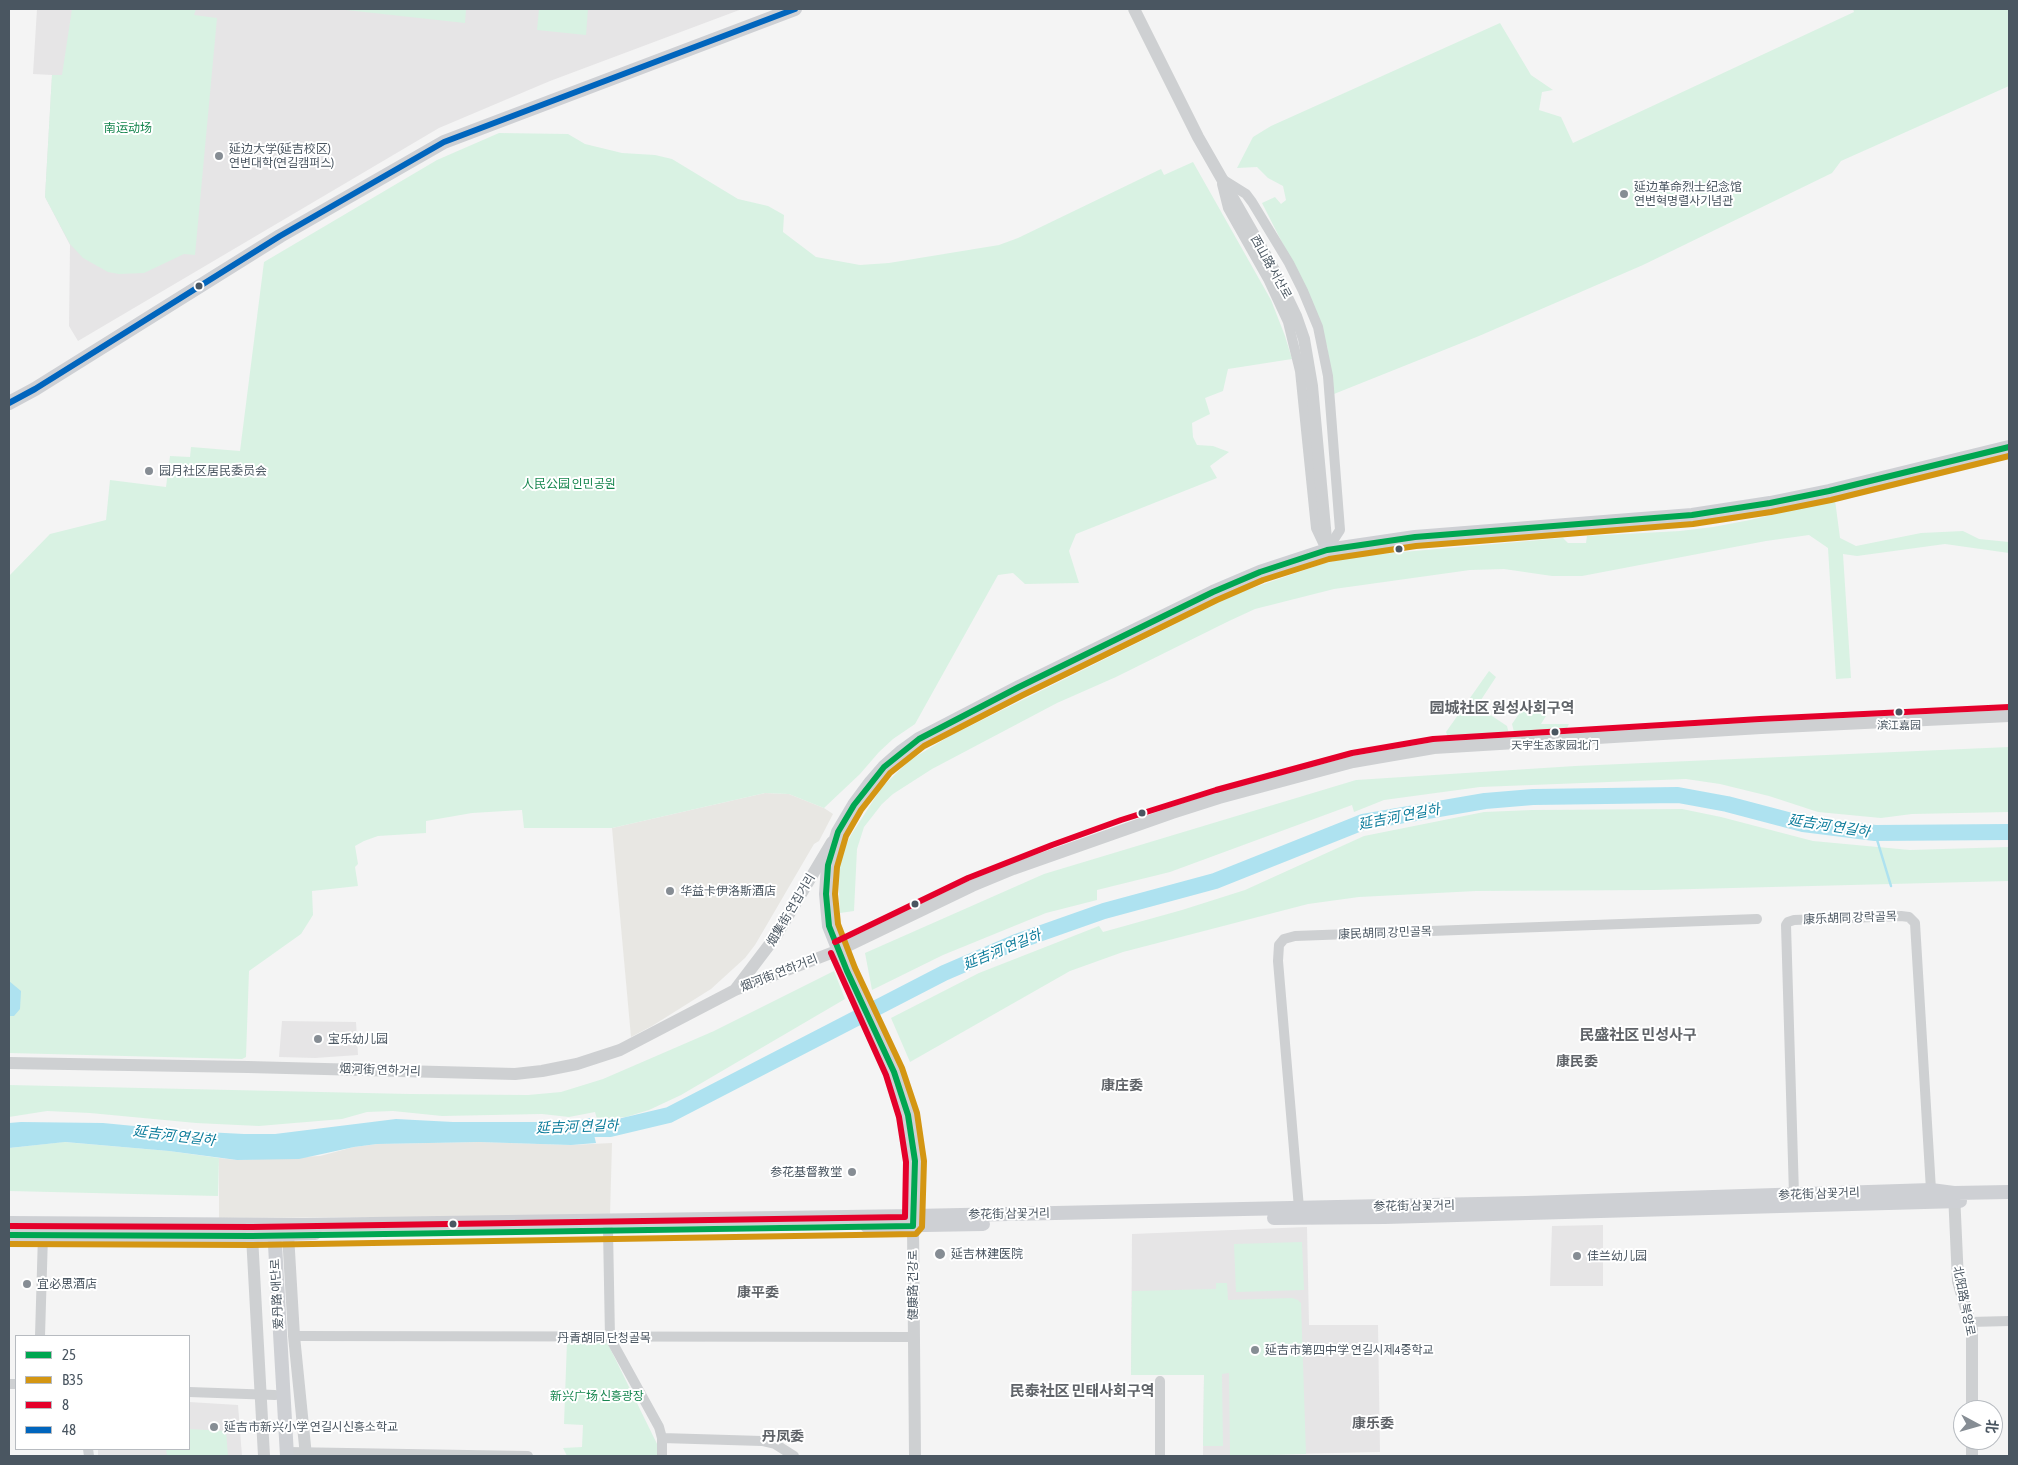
<!DOCTYPE html>
<html>
<head>
<meta charset="utf-8">
<style>
	body { margin:0 }
	#map { position:relative; width:2018px; height:1465px; overflow:hidden; background:#f4f4f4; font-family:"Asap Condensed","Noto Sans SC",sans-serif }
	canvas { display:block }
	.frame { position:absolute; inset:0; border:10px solid #4a5661; pointer-events:none }
	.legend { position:absolute; left:15px; top:1335px; width:175px; height:115px; box-sizing:border-box; background:#fff; border:1px solid #b7bbc0; margin:0; padding:6px 9px; list-style:none; font-size:15px; color:#4a5661 }
	.legend li { display:flex; align-items:center; gap:10px; height:25px }
	.legend b { width:25px; border:1px solid #b7bbc0 }
	.north { position:absolute; left:1953px; top:1400px; width:50px; height:50px; box-sizing:border-box; background:#fff; border:1px solid #b7bbc0; border-radius:50%; rotate:96deg; font-size:14px; font-weight:700; line-height:20px; text-align:center; color:#4a5661 }
	.north::after { content:''; display:block; margin:auto; width:18px; height:22px; background:#868d94; clip-path:polygon(50% 0,100% 100%,50% 72%,0 100%) }
</style>
</head>
<body>
<div id="map">
<canvas width="2018" height="1465"></canvas>
<div class="frame"></div>
<ul class="legend">
<li><b style="height:6px;background:#00a651"></b>25</li>
<li><b style="height:6px;background:#d49613"></b>B35</li>
<li><b style="height:6px;background:#e4002b"></b>8</li>
<li><b style="height:6px;background:#0065bd"></b>48</li>
</ul>
<div class="north">北</div>
</div>
<script>
const ctx = document.querySelector('canvas').getContext('2d');
ctx.lineJoin = 'round';
function fill(path, color) {
  ctx.fillStyle = color;
  ctx.fill(path, 'evenodd');
}
function shape(rows) {
  const path = new Path2D();
  for (const r of rows) {
    path.moveTo(r[0], r[1]);
    for (let i = 2; i < r.length; i += 2) path.lineTo(r[i], r[i + 1]);
  }
  return path;
}
function trace(path, color, width, dash) {
  ctx.strokeStyle = color;
  ctx.lineWidth = width;
  ctx.lineCap = dash ? 'butt' : 'round';
  ctx.setLineDash(dash || []);
  ctx.stroke(path);
}
function label(font, color, halo, rows, align = 'center') {
  ctx.font = font + ' "Asap Condensed","Noto Sans SC","Noto Sans KR",sans-serif';
  ctx.lineWidth = 4;
  ctx.setLineDash([]);
  ctx.textBaseline = 'middle';
  ctx.strokeStyle = halo;
  ctx.fillStyle = color;
  for (const [text, x, y, turn = 0] of rows) {
    ctx.save();
    ctx.translate(x, y);
    ctx.rotate((+turn || 0) * Math.PI / 180);
    ctx.textAlign = isNaN(turn) ? turn : align;
    if (halo) ctx.strokeText(text, 0, 0);
    ctx.fillText(text, 0, 0);
    ctx.restore();
  }
}
fill(shape([
	[765,793,789,794,824,808,833,814,819,841,814,844,755,945,745,958,711,989,652,1026,631,1037,612,828],
	[479,1142,571,1145,612,1143,610,1216,219,1218,219,1158,237,1160,320,1156,354,1147,377,1144]
]), '#e8e7e3');
fill(shape([
	[37,9,742,9,550,81,439,128,78,341,69,326,70,245,45,197,52,75,33,74],
	[282,1021,356,1022,358,1055,315,1058,279,1057],
	[1603,1225,1603,1286,1550,1286,1552,1226],
	[1307,1227,1309,1325,1378,1325,1380,1452,1203,1456,1204,1375,1131,1375,1132,1234],
	[189,1402,238,1405,242,1456,98,1456,98,1449,189,1449]
]), '#e6e5e6');
fill(shape([
	[72,9,196,9,194,15,217,18,195,255,184,254,144,273,119,274,108,272,83,258,70,244,45,197,52,75,62,75],
	[337,9,466,9,465,23],
	[539,9,588,9,586,35,537,30],
	[1853,9,2009,9,2009,86,1841,161,1832,173,1643,265,1479,336,1334,394,1327,346,1291,260,1262,203,1275,197,1281,204,1286,200,1283,186,1268,178,1257,167,1237,168,1253,137,1271,126,1500,23,1531,75,1553,90,1542,92,1539,110,1561,117,1573,143,1854,12],
	[499,133,568,134,585,144,622,153,655,155,672,159,738,199,768,206,784,215,783,232,816,257,860,265,889,263,999,245,1018,238,1161,169,1164,175,1193,162,1271,300,1285,336,1292,359,1228,369,1223,391,1205,398,1210,414,1192,423,1193,437,1197,445,1213,446,1229,452,1210,466,1217,478,1076,534,1069,551,1079,583,1025,584,1013,573,998,575,915,724,893,739,879,752,860,774,824,808,789,794,765,793,612,828,524,828,522,810,472,813,426,821,426,833,378,836,364,841,355,846,358,864,355,867,358,886,312,891,313,915,301,934,249,971,246,1057,242,1059,9,1053,9,576,50,534,106,520,110,480,166,487,170,456,190,457,191,447,240,451,264,262,437,160],
	[1835,500,1840,538,1856,546,1921,533,1963,531,1979,539,2009,542,2009,553,1945,544,1857,556,1843,554,1851,678,1836,679,1828,548,1809,535,1766,541,1582,576,1552,576,1504,569,1470,570,1334,589,1255,609,1229,621,1116,677,1057,703,932,769,893,794,882,804,864,827,857,849,854,911,840,913,838,872,842,853,851,835,882,787,910,760,950,736,1238,593,1325,563,1357,556,1563,538,1568,543,1586,543,1587,536,1680,531,1713,527,1750,520],
	[1489,671,1496,677,1477,706,1507,726,1509,734,1448,737,1446,732],
	[1527,702,1546,716,1541,724,1569,724,1566,730,1514,732,1512,724],
	[2009,747,2009,812,1912,814,1881,818,1818,812,1769,796,1720,784,1686,779,1480,787,1384,800,1354,812,1352,805,1170,872,1097,890,1097,900,1046,913,943,955,872,990,865,953,1044,874,1356,780,1575,766],
	[1682,809,1721,817,1813,841,1910,850,2009,847,2009,881,1654,890,1476,891,1359,897,1308,904,1123,952,1070,971,910,1062,891,1018,979,973,1099,926,1103,932,1182,910,1245,890,1364,836,1484,812,1532,810],
	[834,971,845,999,681,1095,649,1110,626,1117,597,1119,595,1112,569,1117,542,1114,442,1116,393,1111,367,1112,342,1119,259,1126,196,1123,90,1113,47,1111,9,1117,9,1085,410,1094,528,1095,561,1092,603,1079,714,1031],
	[64,1142,169,1151,219,1158,218,1196,9,1191,9,1148],
	[1302,1242,1304,1290,1236,1292,1234,1244],
	[1216,1283,1227,1283,1228,1300,1292,1298,1298,1300,1301,1303,1306,1454,1230,1456,1229,1373,1222,1374,1223,1446,1203,1446,1204,1375,1131,1375,1132,1291,1216,1289],
	[567,1341,602,1341,608,1344,659,1448,659,1456,567,1456,563,1448,582,1447,583,1425,564,1424],
	[189,1429,226,1431,228,1456,167,1456,166,1449,189,1449]
]), '#d9f2e3');
fill(shape([
	[9,981,21,991,20,1009,14,1016,9,1016],
	[590,1118,596,1143,571,1145,479,1142,377,1144,354,1147,299,1159,237,1160,169,1151,65,1142,9,1148,9,1123,21,1122,103,1123,186,1131,244,1134,275,1134,396,1119,453,1122,570,1122]
]), '#aee2f0');
trace(shape([
	[1875,833,1891,886]
]), '#aee2f0', 2.5);
trace(shape([
	[570,1129,610,1129,669,1115,944,973,1016,942,1104,911,1215,881,1363,822,1485,801,1533,797,1678,795,1727,804,1803,824,1875,833,2009,832]
]), '#aee2f0', 16);
trace(shape([
	[1222,179,1246,194,1252,202,1289,263,1303,291,1318,327,1328,376,1340,530,1327,550],
	[1222,184,1228,208,1268,279,1288,322,1300,371,1316,528,1324,545],
	[1794,1195,1786,925,1788,922,1794,920,1901,916,1909,917,1915,923,1931,1190],
	[1299,1208,1278,961,1279,945,1284,939,1295,936,1757,919],
	[608,1229,610,1338,659,1427,662,1438,662,1456],
	[1970,1322,2009,1321],
	[40,1336,43,1235],
	[294,1336,913,1337],
	[9,1384,16,1384],
	[189,1392,275,1395],
	[662,1438,762,1441,775,1444,794,1456],
	[88,1449,89,1456],
	[287,1452,528,1456],
	[1160,1456,1160,1381]
]), '#ced0d2', 10);
trace(shape([
	[1134,9,1198,137,1274,270,1296,316,1304,339,1312,386,1327,550],
	[735,990,776,936,832,842],
	[9,1063,248,1067,515,1074,542,1071,577,1064,620,1050,735,990,839,950,972,886,1013,869,1172,813,1219,798,1353,762,1434,748,1761,728,2009,716],
	[1954,1193,1958,1281,1972,1330,1972,1410],
	[913,1226,915,1456],
	[280,1228,288,1234,294,1336,306,1456],
	[259,1229,252,1236,264,1456],
	[1972,1456,1972,1440]
]), '#ced0d2', 12);
trace(shape([
	[9,403,35,389,280,236,444,142,795,9],
	[1274,1218,1385,1217,1960,1201],
	[9,1223,304,1225,914,1216,1526,1203,1931,1190,1954,1193,2009,1192],
	[914,1225,915,1161,908,1115,894,1072,847,971,829,926,826,894,828,865,838,832,854,805,871,782,884,767,901,752,919,739,1019,687,1213,592,1260,572,1327,550,1415,537,1692,515,1770,503,1829,491,2009,447],
	[867,1226,983,1224],
	[274,1227,287,1456],
	[9,1235,229,1236,315,1233]
]), '#ced0d4', 14);
trace(shape([
	[9,1235,252,1236,913,1226,915,1161,908,1115,894,1072,847,971,829,926,826,894,828,865,838,832,854,805,884,767,919,739,1019,687,1213,592,1260,572,1327,550,1415,537,1692,515,1770,503,1829,491,2009,447]
]), '#00a651', 6);
trace(shape([
	[9,1244,252,1245,916,1234,922,1227,924,1161,917,1113,902,1068,855,968,838,924,835,894,837,867,846,836,861,810,890,773,924,746,1023,695,1217,600,1263,580,1329,559,1416,546,1693,524,1771,512,1831,500,2009,456]
]), '#d49613', 6);
trace(shape([
	[835,942,968,878,1052,845,1121,820,1216,790,1352,753,1433,739,1760,719,2009,707],
	[9,1226,252,1227,905,1217,906,1162,899,1117,886,1075,831,953]
]), '#e4002b', 6);
trace(shape([
	[9,403,35,389,280,236,444,142,795,9]
]), '#0065bd', 6);
for (const [x, y, r, color] of [
	[219,156,5,"#868d94"],
	[1624,194,5,"#868d94"],
	[199,286,4.5,"#4a5661"],
	[149,471,5,"#868d94"],
	[1399,549,4.5,"#4a5661"],
	[1899,712,4.5,"#4a5661"],
	[1555,732,4.5,"#4a5661"],
	[1142,813,4.5,"#4a5661"],
	[670,891,5,"#868d94"],
	[915,904,4.5,"#4a5661"],
	[318,1039,5,"#868d94"],
	[852,1172,5,"#868d94"],
	[453,1224,4.5,"#4a5661"],
	[940,1254,6,"#868d94"],
	[1577,1256,5,"#868d94"],
	[27,1284,5,"#868d94"],
	[1255,1350,5,"#868d94"],
	[214,1427,5,"#868d94"]
]) {
  const dot = new Path2D();
  dot.arc(x, y, r, 0, 2 * Math.PI);
  ctx.fillStyle = color;
  ctx.fill(dot);
  trace(dot, '#fff', 2);
}
label('11px', '#4a5661', '#fff', [
	["滨江嘉园",1899,726],
	["天宇生态家园北门",1555,746]
]);
label('12px', '#17864f', '#fff', [
	["南运动场",128,128],
	["人民公园 인민공원",569,484],
	["新兴广场 신흥광장",597,1396]
]);
label('12px', '#4a5661', '#fff', [
	["延边大学(延吉校区)",229,149],
	["연변대학(연길캠퍼스)",229,163],
	["延边革命烈士纪念馆",1634,187],
	["연변혁명렬사기념관",1634,201],
	["园月社区居民委员会",159,471],
	["华益卡伊洛斯酒店",680,891],
	["宝乐幼儿园",328,1039],
	["参花基督教堂",842,1172,"right"],
	["延吉林建医院",951,1254],
	["佳兰幼儿园",1587,1256],
	["宜必思酒店",37,1284],
	["延吉市第四中学 연길시제4중학교",1265,1350],
	["延吉市新兴小学 연길시신흥소학교",224,1427]
], 'left');
label('12px', '#4a5661', '#fff', [
	["西山路 서산로",1271,267,61],
	["烟集街 연집거리",791,910,-59],
	["康乐胡同 강락골목",1850,918,-2],
	["康民胡同 강민골목",1385,933,-2],
	["烟河街 연하거리",779,973,-21],
	["烟河街 연하거리",380,1070,2],
	["参花街 삼꽃거리",1819,1194,-2],
	["参花街 삼꽃거리",1414,1206,-1],
	["参花街 삼꽃거리",1009,1214,-1],
	["健康路 건강로",913,1285,-90],
	["爱丹路 애단로",277,1294,-93],
	["北阳路 북양로",1964,1301,79],
	["丹青胡同 단청골목",604,1338]
]);
label('italic 14px', '#0c7c9b', '#fff', [
	["延吉河 연길하",1399,817,-11],
	["延吉河 연길하",1829,826,9],
	["延吉河 연길하",1002,950,-22],
	["延吉河 연길하",577,1127,-2],
	["延吉河 연길하",174,1136,7]
]);
label('bold 14px', '#5f6368', '#fff', [
	["康民委",1577,1062],
	["康庄委",1122,1086],
	["康平委",758,1293],
	["康乐委",1373,1424],
	["丹凤委",783,1437]
]);
label('bold 15px', '#5f6368', '#fff', [
	["园城社区 원성사회구역",1502,708],
	["民盛社区 민성사구",1638,1035],
	["民泰社区 민태사회구역",1082,1391]
]);
</script>
</body>
</html>
